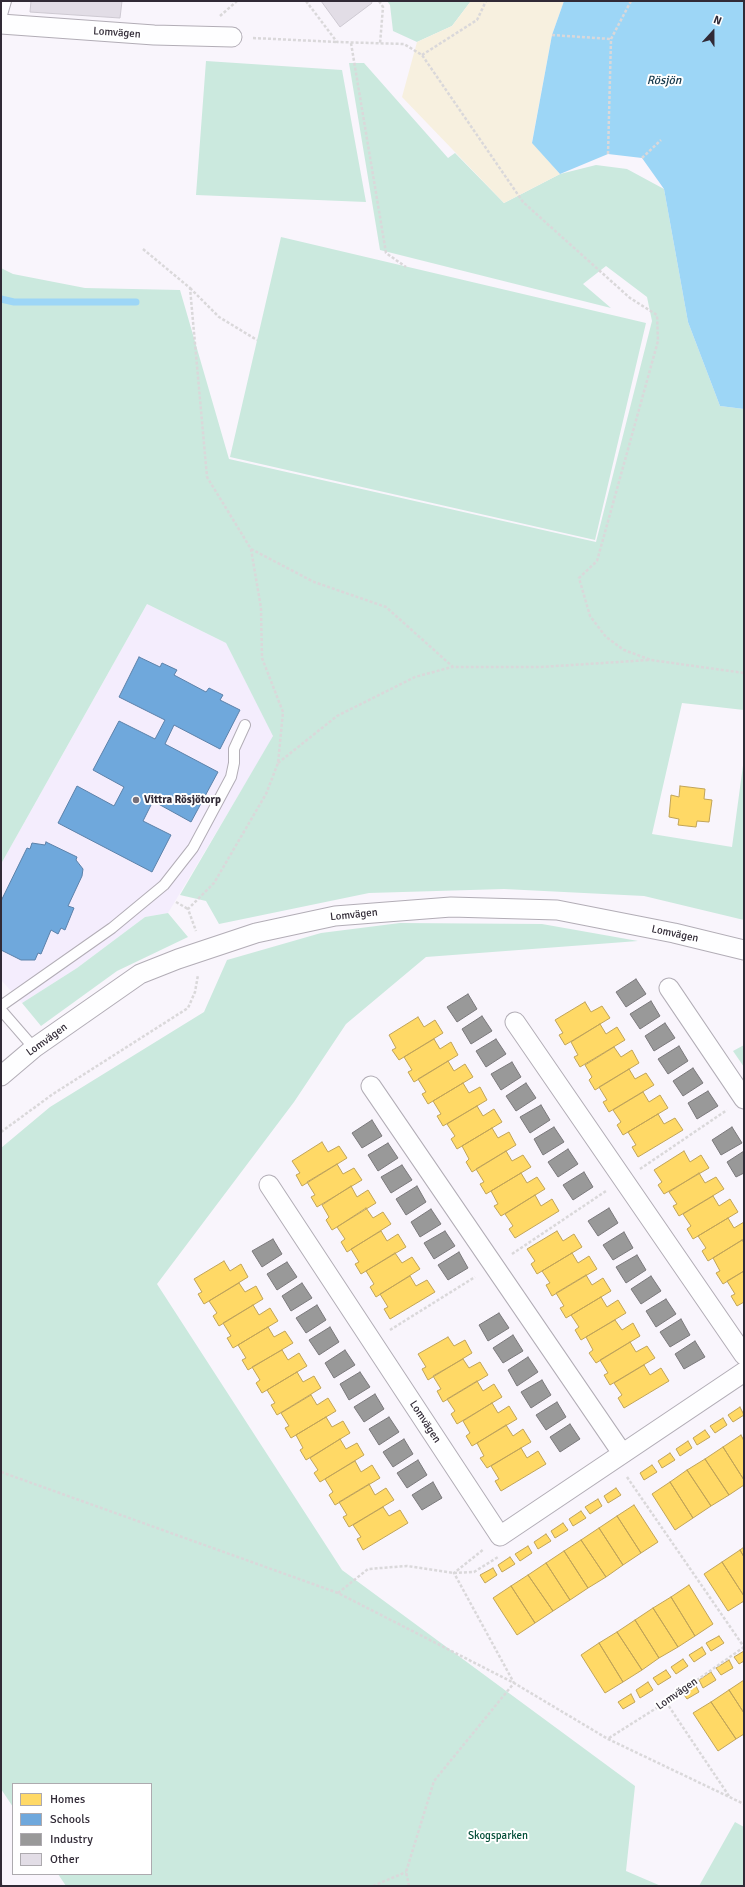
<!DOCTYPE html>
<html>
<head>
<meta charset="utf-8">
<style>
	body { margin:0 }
	#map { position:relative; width:745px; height:1887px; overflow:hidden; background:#f9f5fc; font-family:Signika,sans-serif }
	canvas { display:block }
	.frame { position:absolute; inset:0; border:2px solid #312a36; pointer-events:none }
	.legend { position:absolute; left:12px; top:1783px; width:140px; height:92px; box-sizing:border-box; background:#fff; border:1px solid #adaaaf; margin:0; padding:5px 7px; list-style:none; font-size:12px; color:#312a36 }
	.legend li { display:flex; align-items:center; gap:8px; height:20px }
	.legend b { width:20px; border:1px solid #adaaaf }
	.north { position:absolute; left:693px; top:12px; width:40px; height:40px; -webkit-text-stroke:3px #fff; paint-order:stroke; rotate:21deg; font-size:11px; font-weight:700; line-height:16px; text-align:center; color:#312a36 }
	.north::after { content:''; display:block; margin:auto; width:14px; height:18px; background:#312a36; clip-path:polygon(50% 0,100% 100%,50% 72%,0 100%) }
</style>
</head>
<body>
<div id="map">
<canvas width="745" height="1887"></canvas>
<div class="frame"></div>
<ul class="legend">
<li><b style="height:11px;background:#ffd966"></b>Homes</li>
<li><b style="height:11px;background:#6fa8dc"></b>Schools</li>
<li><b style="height:11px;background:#999"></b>Industry</li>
<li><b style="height:11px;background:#e2dde6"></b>Other</li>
</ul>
<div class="north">N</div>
</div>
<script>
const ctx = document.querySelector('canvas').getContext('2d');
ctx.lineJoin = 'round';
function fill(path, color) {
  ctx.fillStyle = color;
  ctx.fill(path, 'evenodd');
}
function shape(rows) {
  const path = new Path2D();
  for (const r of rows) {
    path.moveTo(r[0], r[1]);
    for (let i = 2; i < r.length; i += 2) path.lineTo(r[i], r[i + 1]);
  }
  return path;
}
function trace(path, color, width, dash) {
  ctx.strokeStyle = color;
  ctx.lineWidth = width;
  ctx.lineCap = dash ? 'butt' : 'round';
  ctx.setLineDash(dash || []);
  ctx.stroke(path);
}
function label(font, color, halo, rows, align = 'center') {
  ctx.font = font + ' Signika,sans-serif';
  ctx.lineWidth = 4;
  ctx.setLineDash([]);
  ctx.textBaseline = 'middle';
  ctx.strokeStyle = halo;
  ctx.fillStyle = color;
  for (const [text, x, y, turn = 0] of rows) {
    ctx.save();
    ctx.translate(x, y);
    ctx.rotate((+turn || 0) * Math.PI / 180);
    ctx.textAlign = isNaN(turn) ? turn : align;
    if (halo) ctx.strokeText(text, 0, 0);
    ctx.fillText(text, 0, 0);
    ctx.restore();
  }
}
fill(shape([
	[147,604,226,643,274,736,168,913,145,917,77,968,22,1003,1,980,1,864]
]), '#f4edfd');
fill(shape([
	[387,1,471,1,452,26,417,42,393,31,390,5],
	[206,61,342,70,366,202,196,195],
	[349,63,364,63,448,158,455,153,504,203,560,174,596,165,627,169,664,189,688,322,720,406,744,409,744,710,682,703,652,834,732,847,744,758,744,920,644,896,504,889,369,893,219,924,206,901,180,895,273,736,226,643,147,604,1,864,1,268,13,274,85,288,180,290,229,459,596,542,652,321,647,297,606,266,583,284,611,308,380,250],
	[281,237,646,323,595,540,230,457],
	[168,913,188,937,117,971,41,1026,22,1003,77,968,145,917],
	[400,923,542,924,638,941,426,957,346,1024,294,1102,157,1284,342,1570,635,1786,626,1871,661,1886,66,1886,58,1874,151,1874,151,1784,13,1784,13,1807,1,1789,1,1148,50,1107,204,1012,227,960,321,933],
	[744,1045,744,1067,733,1051],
	[735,1822,744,1827,744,1886,699,1886]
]), '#cbe9de');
fill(shape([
	[471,1,564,1,552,35,532,142,560,174,504,203,402,97,417,42,452,26]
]), '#f7f0df');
fill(shape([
	[564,1,744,1,744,409,720,406,688,322,664,189,642,158,608,154,560,174,532,143,552,35]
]), '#9dd6f6');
const homes = shape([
	[680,786,705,789,704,799,712,800,709,822,697,821,696,827,678,825,679,819,669,817,671,795,679,797,680,786],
	[585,1002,591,1012,602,1006,610,1018,565,1045,559,1035,563,1033,555,1020,585,1002],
	[418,1017,424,1027,435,1020,443,1033,399,1060,392,1050,396,1048,389,1035,418,1017],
	[600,1024,606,1034,617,1027,625,1040,580,1067,574,1057,578,1055,571,1042,600,1024],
	[434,1039,440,1049,451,1042,458,1055,414,1082,408,1072,412,1070,404,1057,434,1039],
	[614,1047,621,1057,632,1050,639,1063,595,1090,589,1080,592,1077,585,1065,614,1047],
	[448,1061,454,1071,465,1064,473,1077,428,1104,422,1094,426,1092,418,1079,448,1061],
	[629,1069,635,1079,646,1073,654,1085,609,1112,603,1102,607,1100,599,1087,629,1069],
	[463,1083,469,1093,480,1087,487,1100,443,1126,437,1116,441,1114,433,1101,463,1083],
	[643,1092,649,1102,660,1095,668,1108,623,1135,617,1125,621,1122,613,1110,643,1092],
	[477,1106,483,1116,494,1109,502,1122,457,1149,451,1139,455,1136,447,1124,477,1106],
	[658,1114,664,1124,675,1118,683,1130,638,1157,632,1147,636,1145,628,1132,658,1114],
	[492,1128,498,1138,509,1132,516,1145,472,1172,466,1162,469,1159,462,1146,492,1128],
	[322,1142,328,1152,339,1146,347,1158,302,1186,296,1175,300,1173,292,1161,322,1142],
	[506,1151,512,1161,523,1155,531,1167,486,1194,480,1184,484,1182,476,1169,506,1151],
	[684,1151,690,1162,701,1155,709,1168,664,1194,658,1185,662,1182,654,1170,684,1151],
	[337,1164,343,1174,354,1168,362,1180,317,1207,311,1197,315,1195,307,1182,337,1164],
	[521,1173,527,1183,537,1177,545,1189,501,1216,494,1206,498,1204,491,1191,521,1173],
	[699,1173,705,1183,716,1177,724,1189,679,1216,673,1206,677,1204,669,1192,699,1173],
	[351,1186,357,1197,368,1190,376,1203,332,1230,326,1220,329,1217,322,1205,351,1186],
	[535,1195,541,1206,552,1199,559,1211,515,1238,509,1229,513,1226,505,1214,535,1195],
	[713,1196,719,1206,730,1199,738,1212,693,1239,687,1229,691,1226,683,1214,713,1196],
	[366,1208,373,1218,383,1212,391,1224,347,1252,341,1242,345,1239,337,1227,366,1208],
	[728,1218,734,1228,744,1222,744,1239,708,1261,702,1251,706,1248,698,1236,728,1218],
	[381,1231,387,1241,398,1234,406,1247,361,1274,355,1264,359,1262,351,1249,381,1231],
	[557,1231,563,1241,574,1234,582,1247,537,1274,531,1264,535,1261,527,1249,557,1231],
	[742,1240,744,1243,744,1271,723,1284,716,1273,720,1271,713,1258,742,1240],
	[395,1253,402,1263,412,1257,420,1269,376,1297,370,1287,374,1284,366,1271,395,1253],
	[572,1253,578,1263,589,1256,597,1269,552,1296,546,1285,550,1283,542,1271,572,1253],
	[224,1261,230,1271,241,1264,248,1277,204,1304,198,1294,202,1292,194,1279,224,1261],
	[744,1271,744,1302,737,1306,731,1296,735,1294,727,1281,744,1271],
	[586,1275,592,1285,603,1278,611,1291,566,1318,560,1308,564,1306,556,1293,586,1275],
	[410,1276,416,1286,427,1280,435,1292,390,1319,384,1309,388,1307,380,1294,410,1276],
	[239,1283,245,1292,256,1286,263,1299,219,1326,213,1316,217,1313,209,1301,239,1283],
	[601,1297,607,1307,618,1300,626,1313,581,1340,575,1330,579,1327,571,1315,601,1297],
	[253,1305,259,1315,270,1308,278,1321,233,1348,227,1338,231,1336,223,1323,253,1305],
	[615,1320,622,1330,633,1323,640,1336,596,1363,589,1353,593,1350,586,1337,615,1320],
	[268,1327,274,1337,285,1331,293,1343,248,1370,242,1360,246,1358,238,1345,268,1327],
	[448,1337,454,1346,465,1340,472,1353,428,1380,422,1369,426,1367,418,1354,448,1337],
	[630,1342,636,1352,647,1346,655,1358,610,1385,604,1375,608,1373,600,1360,630,1342],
	[282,1350,288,1360,299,1353,307,1366,262,1393,256,1383,260,1380,252,1367,282,1350],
	[463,1359,469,1368,480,1362,488,1375,443,1402,437,1391,441,1389,433,1376,463,1359],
	[644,1365,650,1375,661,1368,669,1381,624,1408,618,1398,622,1395,614,1383,644,1365],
	[297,1372,303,1382,314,1376,321,1388,277,1415,271,1405,275,1403,267,1390,297,1372],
	[477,1381,483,1391,494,1384,502,1397,457,1424,451,1414,455,1411,447,1399,477,1381],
	[311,1395,317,1405,328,1398,336,1411,291,1438,285,1428,289,1426,281,1413,311,1395],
	[492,1403,498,1413,509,1406,517,1419,472,1446,466,1436,470,1433,463,1421,492,1403],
	[740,1407,744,1415,733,1422,728,1415,740,1407],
	[326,1417,332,1427,343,1421,350,1433,306,1460,300,1450,303,1448,296,1435,326,1417],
	[723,1418,727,1425,715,1433,710,1426,723,1418],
	[506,1425,513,1436,523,1429,531,1442,487,1468,480,1458,484,1456,477,1443,506,1425],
	[705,1430,710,1437,697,1445,693,1438,705,1430],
	[741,1435,744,1441,744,1480,723,1447,741,1435],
	[340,1439,346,1449,357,1443,364,1455,320,1482,314,1473,318,1470,310,1458,340,1439],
	[688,1441,692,1448,680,1456,676,1449,688,1441],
	[723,1447,744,1480,744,1485,729,1495,705,1459,723,1447],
	[521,1448,527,1458,538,1451,546,1464,501,1491,495,1481,499,1479,491,1466,521,1448],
	[670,1453,675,1460,662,1468,658,1461,670,1453],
	[705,1459,729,1495,711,1506,687,1470,705,1459],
	[355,1461,361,1472,372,1465,380,1478,335,1505,329,1495,333,1492,325,1479,355,1461],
	[652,1465,657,1472,644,1480,640,1473,652,1465],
	[687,1470,711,1506,693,1518,670,1482,687,1470],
	[670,1482,693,1518,675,1530,652,1494,670,1482],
	[369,1484,375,1495,386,1488,394,1500,349,1527,343,1517,347,1515,339,1502,369,1484],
	[616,1488,621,1495,608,1503,604,1496,616,1488],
	[598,1499,602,1506,590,1514,585,1507,598,1499],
	[634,1505,658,1542,641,1553,617,1516,634,1505],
	[383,1507,389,1516,400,1510,408,1523,363,1550,357,1539,361,1537,353,1525,383,1507],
	[581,1511,586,1518,573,1526,569,1519,581,1511],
	[617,1516,641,1553,623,1565,599,1528,617,1516],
	[563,1523,568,1530,555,1538,551,1531,563,1523],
	[599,1528,623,1565,606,1577,581,1540,599,1528],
	[546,1534,551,1541,538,1549,534,1542,546,1534],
	[581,1540,606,1577,588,1588,564,1551,581,1540],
	[528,1546,532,1553,520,1561,515,1554,528,1546],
	[744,1547,744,1557,740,1550,744,1547],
	[740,1550,744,1557,744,1596,722,1562,740,1550],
	[564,1551,588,1588,570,1600,546,1563,564,1551],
	[510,1557,515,1564,502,1572,498,1565,510,1557],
	[722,1562,744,1596,744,1601,728,1611,704,1574,722,1562],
	[546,1563,570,1600,553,1611,528,1575,546,1563],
	[493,1568,497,1575,485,1583,480,1575,493,1568],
	[528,1575,553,1611,535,1623,511,1586,528,1575],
	[689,1585,713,1624,695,1636,671,1597,689,1585],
	[511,1586,535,1623,517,1635,493,1598,511,1586],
	[671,1597,695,1636,678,1647,653,1608,671,1597],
	[653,1608,678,1647,659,1658,635,1620,653,1608],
	[635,1620,659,1658,642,1670,617,1632,635,1620],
	[617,1632,642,1670,623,1682,599,1643,617,1632],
	[719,1636,724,1643,711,1651,706,1643,719,1636],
	[599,1643,623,1682,605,1693,581,1655,599,1643],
	[702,1647,706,1654,694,1662,689,1655,702,1647],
	[744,1651,744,1661,739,1664,734,1657,744,1651],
	[683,1659,688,1666,676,1674,671,1667,683,1659],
	[729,1660,733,1668,721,1675,716,1668,729,1660],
	[666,1670,671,1677,658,1685,653,1678,666,1670],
	[711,1672,716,1680,703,1688,699,1680,711,1672],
	[744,1680,744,1713,729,1690,744,1680],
	[648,1682,653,1690,640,1698,636,1690,648,1682],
	[695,1684,699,1692,687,1699,682,1692,695,1684],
	[729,1690,744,1713,744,1734,736,1739,711,1702,729,1690],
	[631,1694,635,1702,623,1709,618,1702,631,1694],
	[711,1702,736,1739,718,1751,693,1713,711,1702]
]);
fill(homes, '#ffd966');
trace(homes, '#c1a458', 1);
const schools = shape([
	[139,657,160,667,162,663,177,670,174,675,206,692,209,688,223,695,220,700,240,710,220,749,174,725,165,744,218,772,191,822,153,801,143,821,171,835,152,872,58,823,77,786,114,806,124,787,93,770,119,721,155,739,165,720,119,697,139,657],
	[46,842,77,857,76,860,83,869,82,876,68,906,74,908,65,930,61,928,58,934,51,930,41,954,38,953,35,960,21,960,1,950,1,901,27,848,30,849,32,843,45,845,46,842]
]);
fill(schools, '#6fa8dc');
trace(schools, '#5c82aa', 1);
const industry = shape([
	[636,979,646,994,626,1007,616,992,636,979],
	[468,994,477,1009,457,1022,447,1007,468,994],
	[651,1001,660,1016,640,1029,630,1014,651,1001],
	[482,1016,492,1031,471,1044,462,1029,482,1016],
	[665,1023,675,1038,654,1051,645,1036,665,1023],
	[496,1039,506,1054,486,1067,476,1051,496,1039],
	[679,1046,688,1061,668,1074,658,1059,679,1046],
	[512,1062,521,1077,501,1090,491,1074,512,1062],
	[693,1068,703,1083,683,1096,673,1081,693,1068],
	[526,1083,536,1098,516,1111,506,1096,526,1083],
	[708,1091,718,1106,697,1119,688,1103,708,1091],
	[541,1105,550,1120,530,1133,520,1117,541,1105],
	[372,1120,382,1136,362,1148,352,1133,372,1120],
	[554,1127,564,1142,543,1155,534,1139,554,1127],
	[732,1127,742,1143,721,1155,712,1140,732,1127],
	[388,1143,398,1158,378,1171,368,1155,388,1143],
	[568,1149,578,1164,558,1177,548,1162,568,1149],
	[744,1151,744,1173,736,1177,727,1162,744,1151],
	[402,1165,412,1180,391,1193,381,1177,402,1165],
	[584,1172,593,1187,573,1200,563,1185,584,1172],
	[417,1186,426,1202,406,1215,396,1199,417,1186],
	[609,1208,618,1223,598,1236,588,1221,609,1208],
	[431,1209,441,1224,420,1237,411,1222,431,1209],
	[445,1231,455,1246,434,1259,424,1243,445,1231],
	[624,1232,633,1248,613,1260,603,1245,624,1232],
	[273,1239,282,1254,262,1267,252,1251,273,1239],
	[459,1252,468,1268,448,1280,438,1265,459,1252],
	[637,1255,646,1270,626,1283,616,1267,637,1255],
	[287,1262,297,1277,277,1290,267,1274,287,1262],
	[651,1276,661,1291,641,1304,631,1289,651,1276],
	[302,1283,312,1298,291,1311,282,1296,302,1283],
	[666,1299,676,1314,656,1327,646,1311,666,1299],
	[317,1305,326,1320,306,1333,296,1318,317,1305],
	[499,1313,509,1328,488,1341,479,1325,499,1313],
	[681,1319,690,1335,670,1347,660,1332,681,1319],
	[330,1327,339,1342,319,1355,309,1340,330,1327],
	[513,1335,523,1351,503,1363,493,1348,513,1335],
	[695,1341,705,1357,684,1369,675,1354,695,1341],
	[345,1350,355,1365,334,1378,325,1363,345,1350],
	[528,1357,538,1372,517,1386,508,1370,528,1357],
	[360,1372,370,1387,349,1400,340,1384,360,1372],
	[542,1380,551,1395,531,1408,521,1392,542,1380],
	[375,1394,384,1409,364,1422,354,1407,375,1394],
	[557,1402,566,1417,546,1430,536,1415,557,1402],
	[389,1417,399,1432,379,1445,369,1429,389,1417],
	[570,1424,580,1439,560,1452,550,1437,570,1424],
	[404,1439,413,1454,393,1467,383,1452,404,1439],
	[418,1460,427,1475,407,1488,397,1473,418,1460],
	[433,1482,442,1498,422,1510,412,1495,433,1482]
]);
fill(industry, '#999');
trace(industry, '#7a787b', 1);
trace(shape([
	[1,299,14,302,136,302]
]), '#9dd6f6', 7);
const building = shape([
	[31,1,122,1,120,18,30,12,31,1],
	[321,1,371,1,372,3,340,27,321,1]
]);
fill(building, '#e2dde6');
trace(building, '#cec9d2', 1);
const lane = shape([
	[1,18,6,1],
	[1,1006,112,928,164,885,193,848,231,777,234,763,234,749,245,725],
	[1,1010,34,1048]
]);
const street = shape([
	[1,24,154,35,232,37],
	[669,988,744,1099],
	[515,1022,744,1355],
	[1,1076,34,1048,140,974,178,959,256,933,335,916,451,907,557,910,674,933,744,950],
	[371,1086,622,1453],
	[269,1185,500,1536,744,1372]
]);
trace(lane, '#b2adb6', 12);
trace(street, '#b2adb6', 21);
trace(shape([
	[306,1,337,42,404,44,422,55,523,202,630,298,657,315,658,341,597,561,579,578,590,616,606,637,624,650,651,660,744,673],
	[379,1,383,7,380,44],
	[220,16,237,1],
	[552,35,611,39],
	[253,38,337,42],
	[351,43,386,253,406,267],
	[422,55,477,20,486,1],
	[608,154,611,39,631,1],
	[642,158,661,140],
	[143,249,190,288,207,477,251,549,261,608,262,658,283,712,278,763,266,794,214,883,188,909,196,931],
	[190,288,219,317,257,340],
	[251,549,314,582,386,607,453,667,541,667,649,660],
	[278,763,337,716,415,677,452,667],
	[176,902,188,909],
	[1,1132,53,1094,188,1008,195,992,198,975],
	[640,1169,727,1110],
	[512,1254,606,1191],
	[390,1330,475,1277],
	[1,1472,338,1593,514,1683,608,1739,744,1804],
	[627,1477,744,1647],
	[338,1593,368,1569,407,1566,454,1573,474,1572,498,1557],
	[666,1702,729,1796],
	[609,1738,666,1702,744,1647],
	[1,1883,2,1886],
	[373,1886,406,1872],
	[409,1886,406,1872,434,1781,514,1683,454,1573,484,1549]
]), '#dad8da', 2.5, [3, 2]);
trace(lane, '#fefeff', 10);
trace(street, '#fefeff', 19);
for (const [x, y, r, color] of [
	[136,800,4,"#77717b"]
]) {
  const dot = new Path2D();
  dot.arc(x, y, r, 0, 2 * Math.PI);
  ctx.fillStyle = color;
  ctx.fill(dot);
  trace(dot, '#fff', 1.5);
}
label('11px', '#312a36', '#fff', [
	["Lomvägen",117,33,4],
	["Lomvägen",354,915,-6],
	["Lomvägen",675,934,12],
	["Lomvägen",47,1040,-36],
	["Lomvägen",425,1422,57],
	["Lomvägen",677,1694,-35]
]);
label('bold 11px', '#312a36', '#fff', [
	["Vittra Rösjötorp",144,800]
], 'left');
label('11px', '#004c35', '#fff', [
	["Skogsparken",498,1836]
]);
label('italic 12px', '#14384b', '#fff', [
	["Rösjön",664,81]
]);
</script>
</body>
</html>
